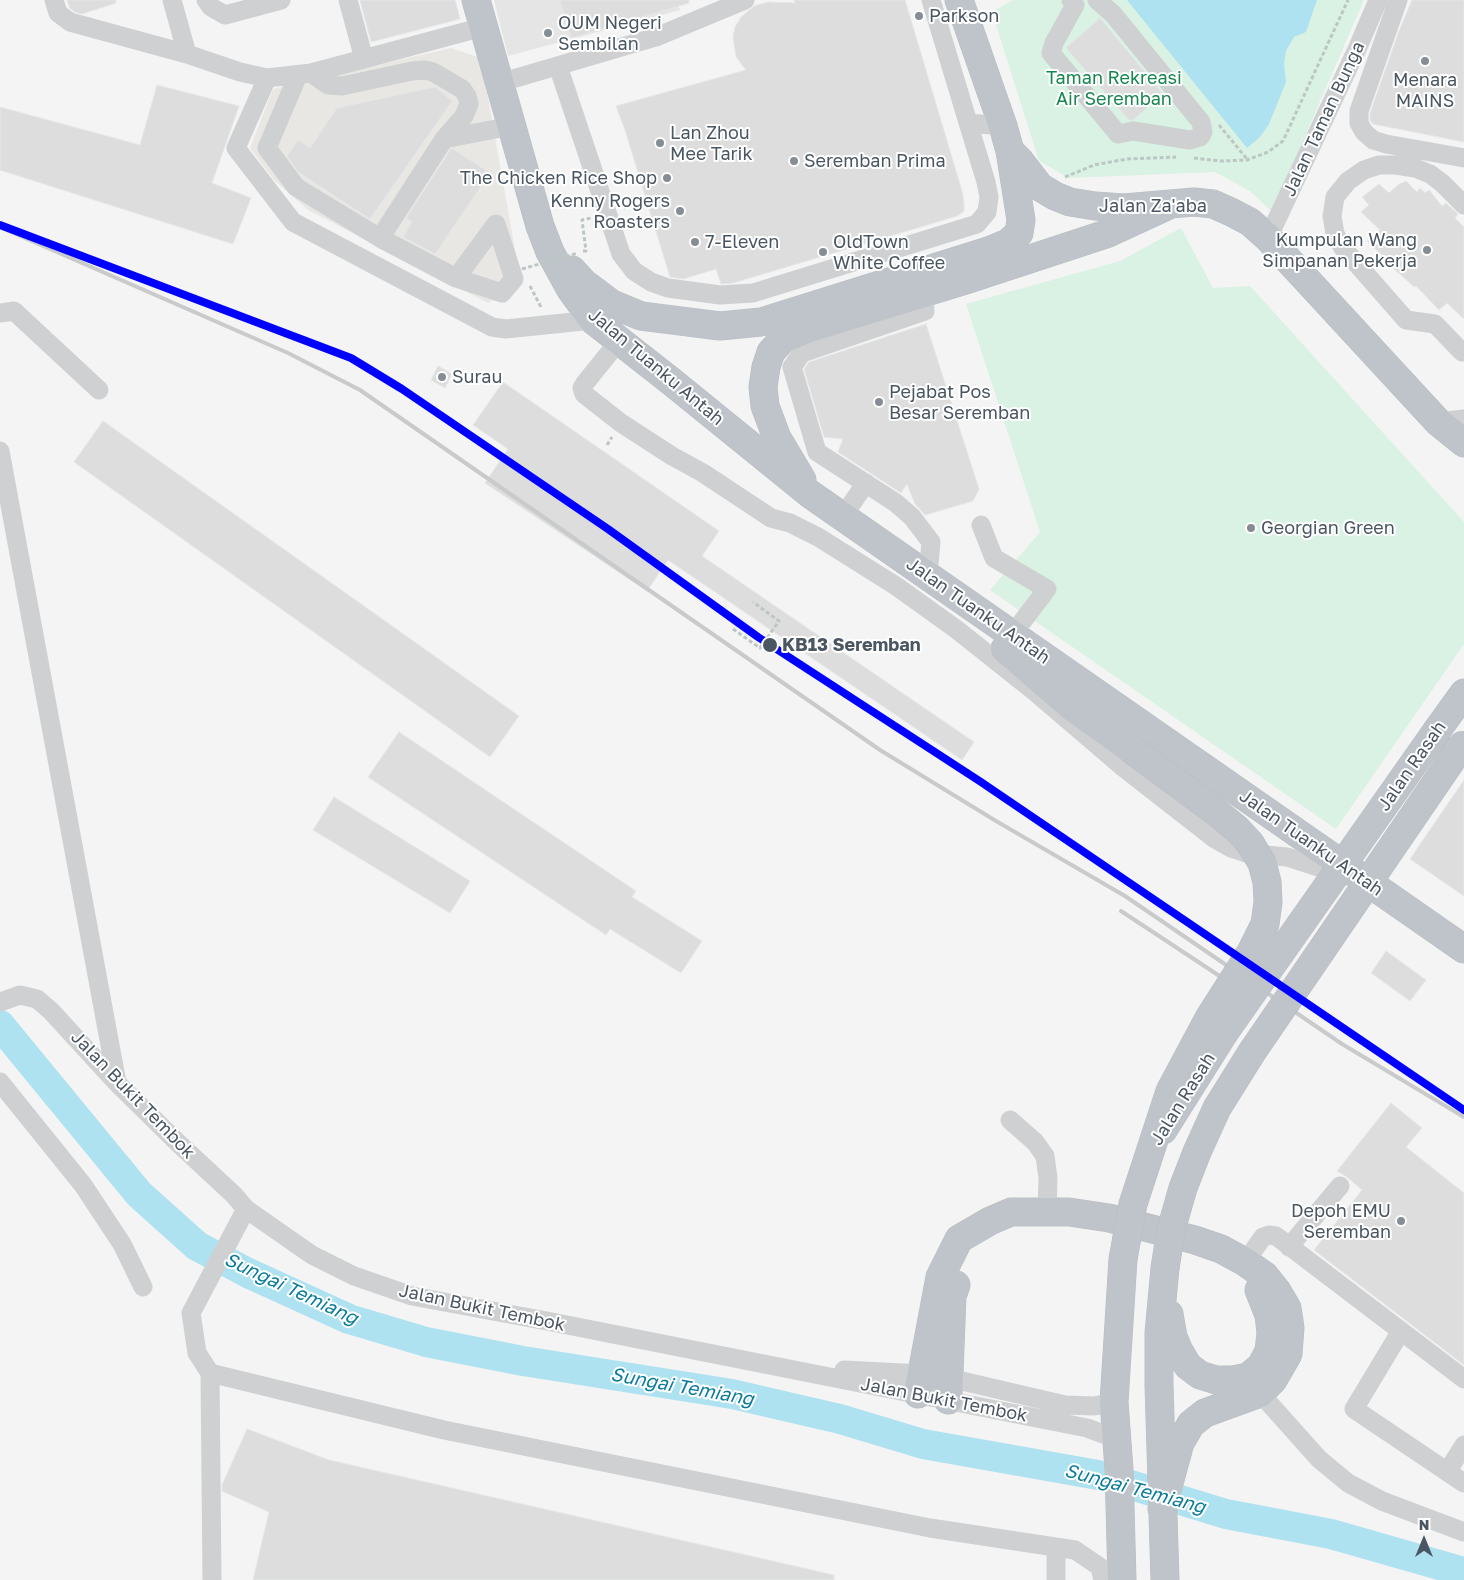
<!DOCTYPE html>
<html>
<head>
<meta charset="utf-8">
<style>
	body { margin:0 }
	#map { position:relative; width:1464px; height:1580px; overflow:hidden; background:#f4f4f4; font-family:"Golos Text",sans-serif }
	canvas { display:block }
	.north { position:absolute; left:1399px; top:1515px; width:50px; height:50px; -webkit-text-stroke:4px #fff; paint-order:stroke; rotate:0deg; font-size:14px; font-weight:700; line-height:20px; text-align:center; color:#4a5661 }
	.north::after { content:''; display:block; margin:auto; width:18px; height:22px; background:#4a5661; clip-path:polygon(50% 0,100% 100%,50% 72%,0 100%) }
</style>
</head>
<body>
<div id="map">
<canvas width="1464" height="1580"></canvas>
<div class="north">N</div>
</div>
<script>
const ctx = document.querySelector('canvas').getContext('2d');
ctx.lineJoin = 'round';
function fill(path, color) {
  ctx.fillStyle = color;
  ctx.fill(path, 'evenodd');
}
function shape(rows) {
  const path = new Path2D();
  for (const r of rows) {
    path.moveTo(r[0], r[1]);
    for (let i = 2; i < r.length; i += 2) path.lineTo(r[i], r[i + 1]);
  }
  return path;
}
function trace(path, color, width, dash) {
  ctx.strokeStyle = color;
  ctx.lineWidth = width;
  ctx.lineCap = dash ? 'butt' : 'round';
  ctx.setLineDash(dash || []);
  ctx.stroke(path);
}
function label(font, color, halo, rows, align = 'center') {
  ctx.font = font + ' "Golos Text",sans-serif';
  ctx.lineWidth = 4;
  ctx.setLineDash([]);
  ctx.textBaseline = 'middle';
  ctx.strokeStyle = halo;
  ctx.fillStyle = color;
  for (const [text, x, y, turn = 0] of rows) {
    ctx.save();
    ctx.translate(x, y);
    ctx.rotate((+turn || 0) * Math.PI / 180);
    ctx.textAlign = isNaN(turn) ? turn : align;
    if (halo) ctx.strokeText(text, 0, 0);
    ctx.fillText(text, 0, 0);
    ctx.restore();
  }
}
fill(shape([
	[451,48,481,58,521,283,488,303,308,210,274,180,250,148,273,89]
]), '#e8e7e3');
fill(shape([
	[494,0,677,0,680,10,508,56]
]), '#e6e5e6');
fill(shape([
	[1013,0,1364,0,1272,212,1250,191,1215,172,1069,178,1039,161,992,12],
	[1181,228,1213,288,1250,286,1464,522,1464,644,1336,829,990,590,1040,532,966,304,1120,261]
]), '#d9f2e3');
fill(shape([
	[1127,0,1317,0,1306,32,1294,37,1286,51,1284,64,1286,82,1269,124,1260,137,1247,148]
]), '#aee2f0');
trace(shape([
	[0,1025,139,1194,197,1246,248,1273,349,1319,426,1342,523,1361,732,1394,840,1419,923,1444,1098,1475,1226,1514,1331,1534,1464,1572]
]), '#aee2f0', 30);
const building = shape([
	[67,0,116,0,116,3,82,14,75,12,70,8,67,0],
	[360,0,455,0,460,19,371,42,360,0],
	[560,0,689,0,689,3,571,38,560,0],
	[794,0,905,0,962,191,964,203,964,211,957,216,944,220,733,283,721,284,716,269,683,279,670,277,625,130,616,106,746,70,736,57,733,37,735,27,741,17,754,6,768,2,795,3,794,0],
	[1412,0,1464,0,1464,142,1373,124,1370,120,1370,113,1399,31,1412,0],
	[1100,18,1163,94,1133,120,1129,120,1066,48,1100,18],
	[157,85,239,106,212,183,251,198,233,244,0,170,0,107,140,145,157,85],
	[435,87,452,101,370,219,298,172,287,156,298,140,310,148,337,108,435,87],
	[451,149,453,149,490,173,435,254,403,237,412,222,406,218,451,149],
	[1406,181,1417,192,1420,188,1425,193,1429,190,1442,206,1446,203,1458,214,1455,218,1464,227,1464,319,1447,303,1439,310,1416,286,1414,287,1392,267,1393,266,1367,241,1380,230,1361,212,1369,205,1362,197,1379,184,1389,193,1399,184,1406,181],
	[926,324,979,489,973,501,925,515,915,504,907,484,901,493,838,452,843,439,824,437,804,369,809,362,926,324],
	[438,366,452,374,445,388,431,380,438,366],
	[503,382,719,531,702,556,974,742,962,760,668,560,647,591,485,483,508,449,473,425,503,382],
	[103,421,519,716,490,757,74,462,103,421],
	[399,732,636,891,632,897,702,941,681,973,610,929,606,935,368,777,399,732],
	[1464,780,1464,896,1410,859,1464,780],
	[334,797,470,881,450,913,313,830,334,797],
	[1386,951,1426,980,1410,1001,1371,973,1386,951],
	[1391,1103,1422,1128,1406,1147,1464,1193,1464,1365,1314,1250,1362,1190,1347,1177,1337,1171,1391,1103],
	[247,1429,329,1460,834,1575,834,1580,253,1580,269,1512,222,1491,222,1485,247,1429]
]);
fill(building, '#ddddde');
trace(building, '#e5e6e7', 1);
const highway = shape([
	[476,0,540,226,550,252,571,290,593,320,672,382,810,494,1464,949],
	[1010,151,1020,161,1040,187,1055,196,1070,202,1095,206,1124,208,1194,202,1213,204,1231,212,1250,222,1268,238,1438,422,1464,443],
	[572,270,584,283,612,304,641,316,720,326,761,322,991,250,1008,243,1019,233,1021,220,1010,151,1003,126,959,0],
	[802,480,777,438,765,406,763,387,766,367,771,352,783,339,809,328,966,280,1106,234,1169,205],
	[1005,649,1071,706,1131,749],
	[1438,729,1464,693],
	[1163,1130,1224,1033],
	[1165,1268,1159,1333,1159,1385,1165,1580],
	[1169,1314,1173,1337,1179,1351,1188,1366,1200,1375,1216,1380,1233,1380,1248,1377,1261,1366,1269,1351,1271,1333,1269,1315,1259,1290],
	[918,1394,940,1277,959,1239,990,1221,1011,1212,1069,1212,1109,1218,1195,1240,1221,1249,1245,1262,1265,1276,1277,1291,1287,1308,1290,1328,1288,1354,1273,1380,1260,1393,1205,1413,1191,1424,1180,1443,1162,1509],
	[948,1400,952,1296,956,1285],
	[1122,1580,1119,1469,1114,1402,1123,1259]
]);
trace(highway, '#b9bec3', 29);
trace(shape([
	[1219,125,1247,159],
	[1194,158,1221,161,1247,160,1268,152,1283,141,1348,0],
	[1065,177,1094,165,1127,159,1176,157],
	[624,208,633,205],
	[583,251,586,251,582,220,591,218],
	[530,286,542,309],
	[607,445,612,437],
	[733,629,760,648,779,621,753,602]
]), '#bcc7c4', 3, [4, 2.5]);
trace(shape([
	[54,0,58,13,70,22,187,54,240,72,267,78,311,73,483,27],
	[172,0,187,54],
	[206,0,211,7,225,15,281,0],
	[348,0,364,59],
	[1071,0,1075,5,1054,43,1051,53,1118,134,1133,131,1190,140,1200,137,1203,132,1201,122,1113,14,1097,0],
	[1398,0,1359,111,1359,123,1364,132,1373,140,1386,144,1464,158],
	[558,66,621,254,634,271,651,282,668,288,720,295,753,293,977,224,987,212,989,197,986,182,931,0],
	[311,73,328,85,342,86,412,71,425,70,433,72,462,89,467,96,469,104,464,116,444,139,380,238],
	[298,75,267,148,296,187,380,238,456,278,502,293,514,279,496,224,456,278],
	[267,78,236,148,293,222,492,327,506,329,593,320],
	[499,83,656,37,745,0],
	[968,123,1003,126],
	[444,139,511,126],
	[1464,205,1442,183,1430,174,1415,168,1396,165,1379,165,1364,170,1348,181,1335,197,1332,216,1335,234,1343,248,1406,320,1435,324,1462,352,1464,350],
	[1268,238,1358,47,1378,0],
	[924,293,925,311,802,353,792,367,817,452,896,503,912,517,931,542,928,576],
	[0,313,14,311,99,390],
	[619,341,585,383,582,388,584,394,621,423,672,456,703,473,771,518,790,523,818,537,896,586,956,629,1034,691,1124,768,1215,839,1231,848,1246,853,1287,857,1346,876],
	[1438,422,1464,419],
	[0,451,117,1083],
	[843,516,866,483],
	[981,525,994,558,1047,589,1012,635],
	[0,1002,20,995,37,999,51,1011,117,1083,177,1142,234,1195,246,1209,312,1255,354,1276,412,1296,552,1322,1087,1428,1117,1439],
	[0,1082,83,1185,122,1244,143,1287],
	[1010,1120,1035,1142,1045,1156,1048,1178,1047,1211],
	[1289,1247,1340,1186],
	[1245,1262,1263,1237,1269,1235,1276,1236,1464,1379],
	[1401,1331,1354,1409,1464,1483],
	[844,1370,922,1374,949,1378,1065,1405,1094,1406,1114,1402],
	[210,1373,444,1430,930,1528,1075,1550,1100,1567,1103,1580],
	[1260,1393,1319,1459,1348,1483,1382,1501,1464,1532],
	[1447,1472,1464,1445],
	[1056,1547,1056,1580],
	[212,1580,210,1373,197,1353,191,1313,246,1209]
]), '#ced0d2', 19);
trace(highway, '#bec4c9', 28);
trace(shape([
	[0,227,288,353,360,390,880,750,996,821,1125,896,1342,1044,1464,1117],
	[1121,911,1256,1000]
]), '#c9cacc', 4);
const highwayBridge = shape([
	[1224,1033,1438,729],
	[1123,1259,1133,1204,1170,1091,1209,1018,1251,952,1265,924,1268,902,1267,882,1262,863,1250,843,1237,829,1215,811,1131,749],
	[1165,1268,1171,1230,1183,1188,1197,1152,1217,1108,1252,1052,1462,745]
]);
trace(highwayBridge, '#b9bec3', 29, []);
trace(shape([
	[522,269,578,253]
]), '#bcc7c4', 3, [4, 2.5]);
trace(highwayBridge, '#bec4c9', 28);
trace(shape([
	[0,225,351,358,402,389,608,529,758,637,981,782,1464,1110]
]), '#00f', 8);
for (const [x, y, r, color] of [
	[919,16,5,"#868d94"],
	[548,33,5,"#868d94"],
	[1425,61,5,"#868d94"],
	[660,143,5,"#868d94"],
	[794,161,5,"#868d94"],
	[667,178,5,"#868d94"],
	[680,211,5,"#868d94"],
	[695,242,5,"#868d94"],
	[1427,250,5,"#868d94"],
	[823,252,5,"#868d94"],
	[442,377,5,"#868d94"],
	[879,402,5,"#868d94"],
	[1251,528,5,"#868d94"],
	[770,645,8,"#4a5661"],
	[1401,1221,5,"#868d94"]
]) {
  const dot = new Path2D();
  dot.arc(x, y, r, 0, 2 * Math.PI);
  ctx.fillStyle = color;
  ctx.fill(dot);
  trace(dot, '#fff', 2);
}
label('18px', '#4a5661', '#fff', [
	["Parkson",929,16],
	["OUM Negeri",558,23],
	["Sembilan",558,44],
	["Menara",1425,80,"center"],
	["MAINS",1425,101,"center"],
	["Lan Zhou",670,133],
	["Mee Tarik",670,154],
	["Seremban Prima",804,161],
	["The Chicken Rice Shop",657,178,"right"],
	["Kenny Rogers",670,201,"right"],
	["Roasters",670,222,"right"],
	["Kumpulan Wang",1417,240,"right"],
	["Simpanan Pekerja",1417,261,"right"],
	["7-Eleven",705,242],
	["OldTown",833,242],
	["White Coffee",833,263],
	["Surau",452,377],
	["Pejabat Pos",889,392],
	["Besar Seremban",889,413],
	["Georgian Green",1261,528],
	["Depoh EMU",1391,1211,"right"],
	["Seremban",1391,1232,"right"]
], 'left');
label('18px', '#17864f', '#fff', [
	["Taman Rekreasi",1114,78],
	["Air Seremban",1114,99]
]);
label('18px', '#4a5661', '#fff', [
	["Jalan Taman Bunga",1324,119,-65],
	["Jalan Za'aba",1153,206],
	["Jalan Tuanku Antah",656,367,40],
	["Jalan Tuanku Antah",978,611,35],
	["Jalan Rasah",1412,766,-55],
	["Jalan Tuanku Antah",1311,843,35],
	["Jalan Bukit Tembok",133,1095,46],
	["Jalan Rasah",1183,1099,-58],
	["Jalan Bukit Tembok",482,1308,12],
	["Jalan Bukit Tembok",944,1400,11]
]);
label('bold 18px', '#4a5661', '#fff', [
	["KB13 Seremban",782,645]
], 'left');
label('italic 19px', '#0c7c9b', '#fff', [
	["Sungai Temiang",291,1289,25],
	["Sungai Temiang",682,1387,10],
	["Sungai Temiang",1135,1489,15]
]);
</script>
</body>
</html>
